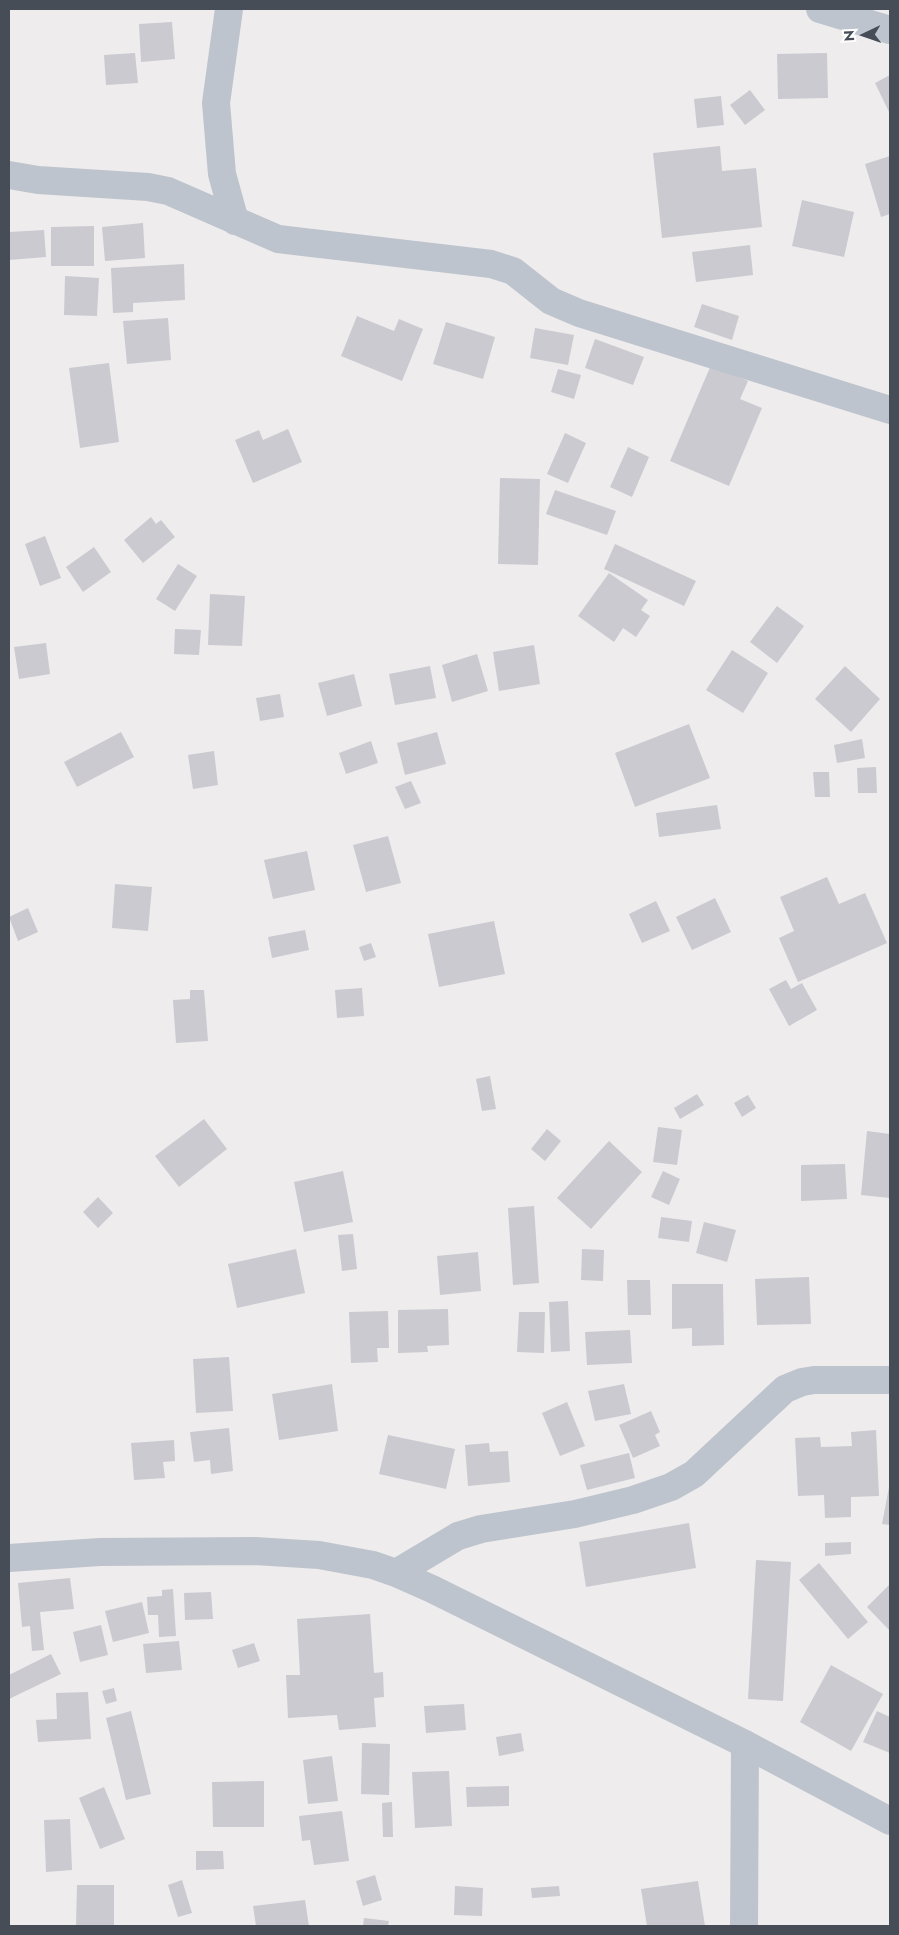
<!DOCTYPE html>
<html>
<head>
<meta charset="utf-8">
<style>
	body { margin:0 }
	#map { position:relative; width:899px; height:1935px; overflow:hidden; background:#eeecec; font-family:Jost,sans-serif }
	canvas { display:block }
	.frame { position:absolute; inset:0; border:10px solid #464d57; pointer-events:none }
	.north { position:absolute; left:839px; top:10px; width:50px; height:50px; -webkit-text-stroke:4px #fff; paint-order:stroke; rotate:267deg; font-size:14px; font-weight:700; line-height:20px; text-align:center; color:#464d57 }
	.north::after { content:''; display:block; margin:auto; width:18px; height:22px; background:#464d57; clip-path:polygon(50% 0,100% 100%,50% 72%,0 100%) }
</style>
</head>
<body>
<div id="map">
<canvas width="899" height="1935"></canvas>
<div class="frame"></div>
<div class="north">N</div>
</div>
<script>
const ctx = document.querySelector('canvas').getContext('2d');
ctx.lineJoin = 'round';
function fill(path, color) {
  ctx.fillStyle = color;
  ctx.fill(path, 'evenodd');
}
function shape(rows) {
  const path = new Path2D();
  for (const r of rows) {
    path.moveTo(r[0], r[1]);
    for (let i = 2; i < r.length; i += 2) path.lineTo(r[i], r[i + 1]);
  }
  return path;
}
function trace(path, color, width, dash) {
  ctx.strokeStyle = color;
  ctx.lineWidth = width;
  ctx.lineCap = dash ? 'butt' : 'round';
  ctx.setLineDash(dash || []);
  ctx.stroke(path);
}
fill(shape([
	[172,22,175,59,141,62,139,24],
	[135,53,138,83,106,85,104,55],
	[827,53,828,98,778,99,777,54],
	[890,75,890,114,875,83],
	[750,90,765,110,745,125,730,105],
	[721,96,724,125,697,128,694,99],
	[720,146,722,171,756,168,762,227,662,238,653,153],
	[890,156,890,214,881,217,865,164],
	[802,200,854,212,844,257,792,246],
	[143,223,145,258,105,261,102,227],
	[94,226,94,266,51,266,51,227],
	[44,230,46,257,9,260,9,232],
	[750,245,753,275,696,282,692,252],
	[184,264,185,300,133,303,133,312,113,313,111,268],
	[65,276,99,278,97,316,64,315],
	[702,304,739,316,732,340,694,327],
	[357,316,394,331,399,319,423,329,402,381,341,356],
	[168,318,171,360,127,364,123,321],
	[446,322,495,337,483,379,433,364],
	[535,328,574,335,568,365,530,358],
	[595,339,644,357,633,385,585,368],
	[109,363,119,442,80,448,69,368],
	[711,365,748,381,740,399,762,408,729,486,670,461],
	[558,369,581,375,574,399,551,392],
	[288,429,302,462,253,483,235,440,259,430,263,440],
	[565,433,586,443,568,483,547,474],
	[628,447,649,457,632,497,610,487],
	[500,478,540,479,538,565,498,564],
	[555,490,616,511,607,535,546,514],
	[151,517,156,524,161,520,175,537,143,563,124,540],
	[45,536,61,578,40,586,25,544],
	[615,544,696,581,684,606,604,569],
	[94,547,111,572,83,592,66,567],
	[178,564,197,576,175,611,156,599],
	[609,573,648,600,641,610,650,616,636,637,623,628,614,642,578,616],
	[210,594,245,596,242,646,208,645],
	[777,606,804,626,777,663,750,642],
	[175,629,201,630,199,655,174,654],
	[46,643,50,674,19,679,14,647],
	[534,645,540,684,499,691,493,652],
	[732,650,768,673,743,713,706,690],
	[477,654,488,691,452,702,442,665],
	[430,666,436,698,395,705,389,674],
	[845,666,880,699,851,732,815,699],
	[354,674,362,706,327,716,318,683],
	[280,694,284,717,260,721,256,698],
	[689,724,710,778,635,807,615,753],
	[121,732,134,757,77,787,64,762],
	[437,732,446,764,405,775,397,743],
	[862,739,865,758,837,763,834,745],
	[371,741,378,763,346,774,339,753],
	[214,751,218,785,193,789,188,755],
	[876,767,877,793,858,793,857,768],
	[813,772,829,772,830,797,815,797],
	[411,781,421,803,405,809,395,787],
	[717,805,721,829,659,837,656,813],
	[388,836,401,883,366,892,353,845],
	[307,851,315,890,273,899,264,860],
	[827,877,839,904,865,893,887,943,798,982,779,938,794,931,780,897],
	[115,884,152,887,148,931,112,928],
	[715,898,731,932,692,950,676,917],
	[656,901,670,931,642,943,629,914],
	[28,908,38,932,18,941,9,917],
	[494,921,505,974,439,987,428,934],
	[305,930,309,950,272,958,268,937],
	[371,943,376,957,364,961,359,947],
	[786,980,791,989,802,983,817,1010,789,1026,769,989],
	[362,988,364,1016,337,1018,335,990],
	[190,990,204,990,208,1041,176,1043,173,1000,190,999],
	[490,1076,496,1109,482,1111,476,1079],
	[697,1094,704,1105,680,1119,674,1108],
	[748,1095,756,1108,742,1117,734,1103],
	[204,1119,227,1149,179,1187,155,1156],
	[658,1127,682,1130,677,1165,653,1162],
	[547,1129,561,1141,545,1161,531,1149],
	[867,1131,890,1134,890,1198,861,1195],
	[609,1141,642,1172,591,1229,557,1198],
	[845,1164,847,1199,801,1201,801,1165],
	[343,1171,353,1222,304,1232,294,1182],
	[663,1171,680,1179,669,1205,651,1197],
	[98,1197,113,1213,98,1228,83,1212],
	[534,1206,539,1283,513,1285,508,1208],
	[661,1217,692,1221,689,1242,658,1238],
	[704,1222,736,1230,727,1262,696,1253],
	[353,1234,357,1269,342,1271,338,1235],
	[296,1249,305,1293,237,1308,228,1264],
	[582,1249,604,1250,603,1281,581,1280],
	[478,1252,481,1291,440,1295,437,1256],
	[809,1277,811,1324,757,1325,755,1279],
	[627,1280,650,1280,651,1315,628,1315],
	[672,1284,723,1284,724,1345,692,1346,692,1328,672,1329],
	[568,1301,570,1351,551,1352,549,1302],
	[448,1309,449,1345,427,1346,428,1352,398,1353,398,1310],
	[388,1311,389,1348,377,1348,378,1362,351,1363,349,1312],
	[519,1312,545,1312,544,1353,517,1352],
	[630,1330,632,1363,587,1365,585,1332],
	[229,1357,233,1411,196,1413,193,1359],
	[332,1384,338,1431,279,1440,272,1394],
	[624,1384,631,1414,595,1421,588,1391],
	[567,1402,585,1446,560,1456,542,1413],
	[651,1411,660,1432,655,1435,660,1446,633,1458,619,1425],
	[229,1428,233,1471,211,1474,210,1460,194,1462,190,1432],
	[876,1430,879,1496,851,1497,851,1517,825,1518,824,1495,798,1496,795,1438,820,1437,821,1447,852,1446,851,1432],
	[388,1435,455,1449,446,1489,379,1474],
	[174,1440,175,1461,163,1462,165,1478,134,1480,131,1443],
	[489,1443,490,1452,508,1451,510,1482,468,1486,465,1445],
	[629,1453,635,1478,587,1490,580,1465],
	[889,1487,890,1487,890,1525,882,1524],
	[689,1523,696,1568,586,1587,579,1542],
	[851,1542,851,1554,825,1556,825,1543],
	[756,1560,791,1562,783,1701,748,1699],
	[819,1563,868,1622,848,1639,799,1580],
	[70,1578,74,1609,40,1612,44,1650,32,1651,30,1626,22,1627,18,1583],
	[890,1584,890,1631,867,1607],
	[173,1589,176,1636,159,1637,158,1615,148,1615,147,1597,162,1596,162,1590],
	[211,1592,213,1619,185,1620,184,1593],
	[142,1602,149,1633,113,1642,105,1611],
	[370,1614,374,1673,383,1672,384,1697,374,1698,376,1727,339,1730,337,1715,288,1718,286,1675,300,1675,297,1619],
	[101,1625,108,1655,80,1662,73,1632],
	[179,1641,182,1670,146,1673,143,1644],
	[254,1643,260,1661,238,1668,232,1650],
	[51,1654,61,1674,9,1699,9,1675],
	[831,1665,883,1694,851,1751,800,1722],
	[114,1688,117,1701,106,1704,102,1691],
	[88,1692,91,1739,38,1742,36,1720,57,1719,56,1693],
	[464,1704,466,1730,426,1733,424,1706],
	[131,1711,151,1794,126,1800,106,1718],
	[877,1711,890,1717,890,1753,863,1742],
	[521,1733,524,1751,499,1756,496,1737],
	[362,1743,390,1744,389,1795,361,1794],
	[332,1756,338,1801,308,1804,303,1760],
	[449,1771,452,1826,415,1828,412,1772],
	[264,1781,264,1827,213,1827,212,1782],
	[509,1786,509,1806,467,1807,466,1787],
	[104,1787,125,1839,100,1849,79,1798],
	[392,1802,393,1837,383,1837,382,1803],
	[342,1811,349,1861,314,1865,310,1840,302,1841,299,1816],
	[70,1819,72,1870,46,1872,44,1820],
	[196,1851,223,1851,224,1869,196,1870],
	[375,1875,382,1900,363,1906,356,1881],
	[182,1880,192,1913,178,1917,168,1885],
	[698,1881,705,1926,647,1926,641,1889],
	[77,1885,114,1885,114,1926,76,1926],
	[455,1886,483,1888,482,1916,454,1915],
	[559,1886,560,1896,532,1898,531,1888],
	[305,1900,309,1926,256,1926,253,1906],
	[364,1918,389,1921,388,1926,363,1926]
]), '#cacad0');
trace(shape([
	[229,9,216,103,222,174,235,221],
	[820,9,890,30],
	[9,175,38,180,148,187,168,191,278,239,491,264,513,271,551,301,579,313,890,410],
	[9,1558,100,1552,255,1551,319,1555,373,1565,396,1573,432,1589,745,1744,890,1821],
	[396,1573,458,1536,481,1529,575,1514,633,1500,671,1487,694,1474,785,1389,802,1382,814,1380,890,1380],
	[744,1926,745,1744]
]), '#bec4cd', 28);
</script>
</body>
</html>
